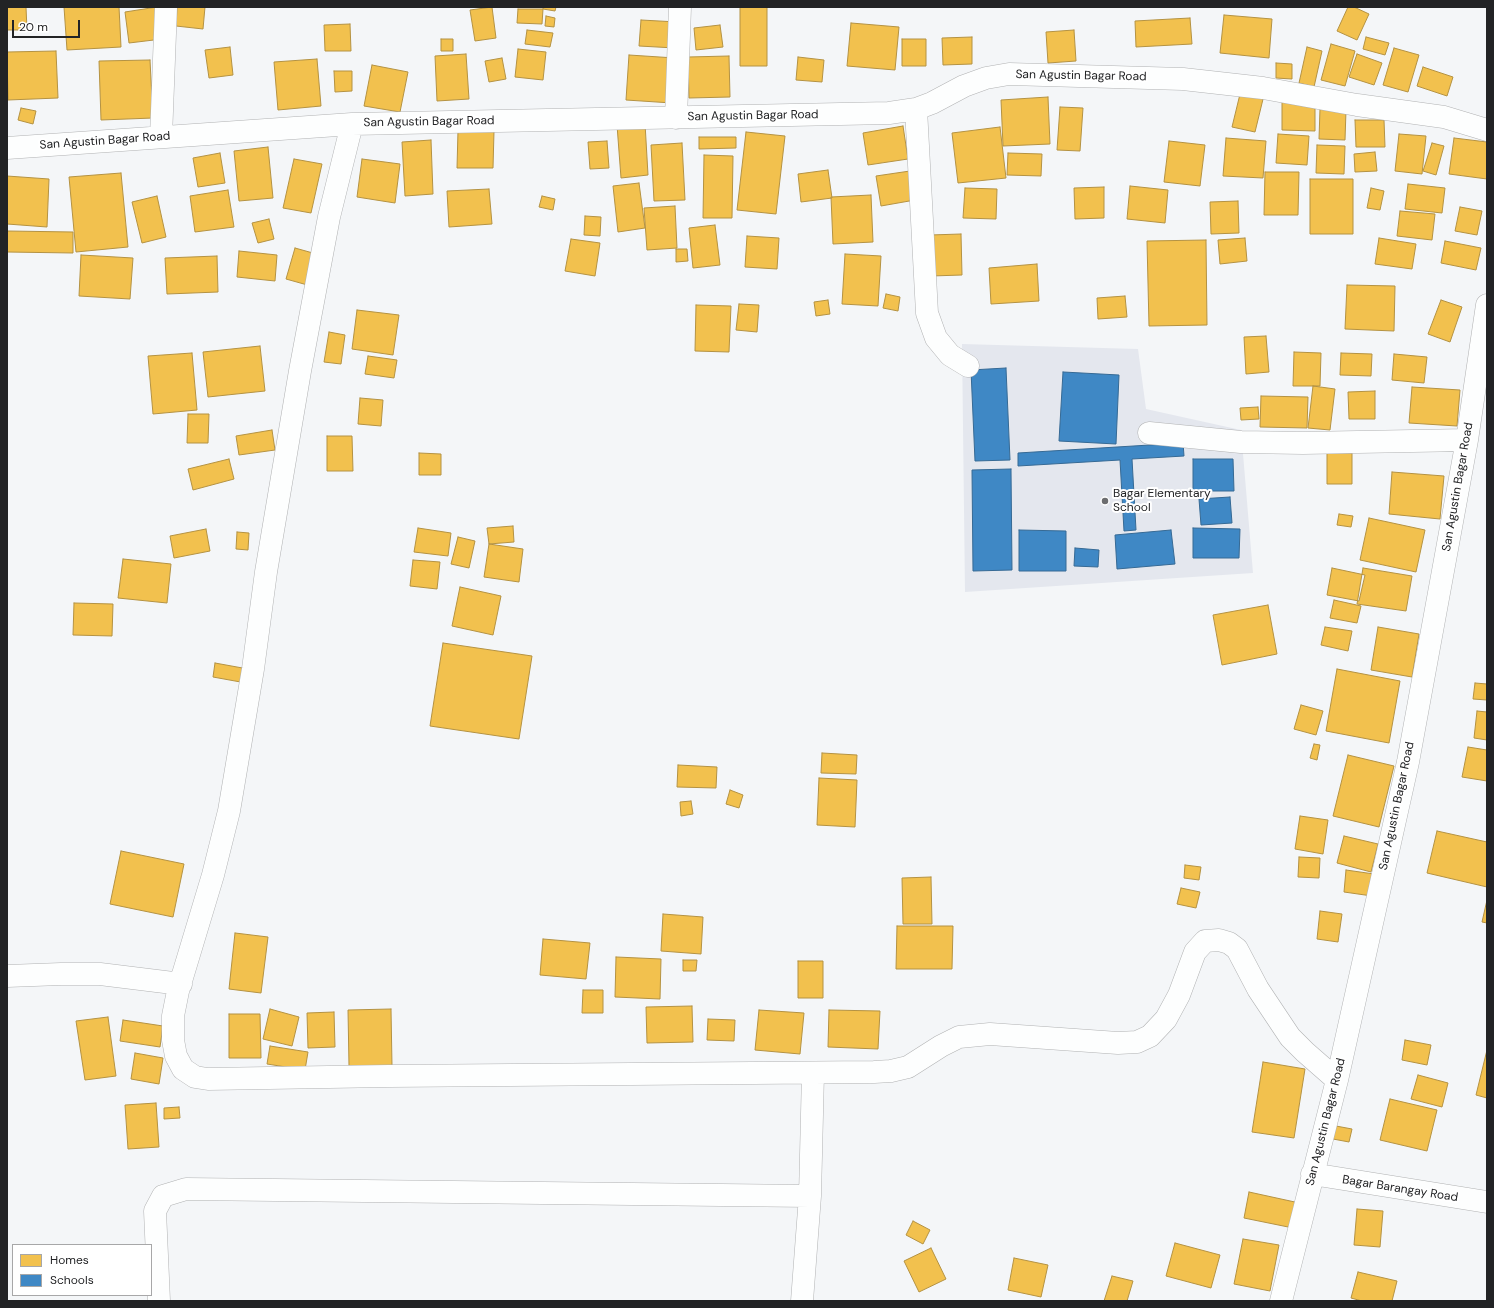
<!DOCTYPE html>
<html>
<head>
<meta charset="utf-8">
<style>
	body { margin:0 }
	#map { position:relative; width:1494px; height:1308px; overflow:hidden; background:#f4f6f8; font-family:"DM Sans",sans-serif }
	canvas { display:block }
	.frame { position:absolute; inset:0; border:8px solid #222325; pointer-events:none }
	.legend { position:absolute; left:12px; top:1244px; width:140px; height:52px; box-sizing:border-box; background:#fff; border:1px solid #a7a7a8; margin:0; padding:5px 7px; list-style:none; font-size:12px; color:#222325 }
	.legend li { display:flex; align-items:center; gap:8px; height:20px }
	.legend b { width:20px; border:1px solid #a7a7a8 }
	.scale { position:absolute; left:12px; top:20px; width:68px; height:18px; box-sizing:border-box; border:2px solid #222325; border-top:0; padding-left:5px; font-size:12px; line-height:14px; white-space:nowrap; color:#222325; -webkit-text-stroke:3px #fff; paint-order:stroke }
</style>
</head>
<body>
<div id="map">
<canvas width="1494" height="1308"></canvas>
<div class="frame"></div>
<ul class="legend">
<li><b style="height:11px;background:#f2c14e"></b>Homes</li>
<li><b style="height:11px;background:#3f88c5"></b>Schools</li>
</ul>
<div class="scale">20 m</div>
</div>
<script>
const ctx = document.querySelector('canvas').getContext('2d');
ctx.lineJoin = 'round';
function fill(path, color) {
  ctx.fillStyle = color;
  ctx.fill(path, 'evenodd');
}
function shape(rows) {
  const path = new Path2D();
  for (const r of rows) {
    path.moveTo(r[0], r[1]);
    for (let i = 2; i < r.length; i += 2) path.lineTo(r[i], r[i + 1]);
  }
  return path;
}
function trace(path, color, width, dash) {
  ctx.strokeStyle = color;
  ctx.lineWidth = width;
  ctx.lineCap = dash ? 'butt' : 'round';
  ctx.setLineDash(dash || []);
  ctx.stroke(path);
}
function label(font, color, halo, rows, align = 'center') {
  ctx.font = font + ' "DM Sans",sans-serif';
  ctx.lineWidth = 4;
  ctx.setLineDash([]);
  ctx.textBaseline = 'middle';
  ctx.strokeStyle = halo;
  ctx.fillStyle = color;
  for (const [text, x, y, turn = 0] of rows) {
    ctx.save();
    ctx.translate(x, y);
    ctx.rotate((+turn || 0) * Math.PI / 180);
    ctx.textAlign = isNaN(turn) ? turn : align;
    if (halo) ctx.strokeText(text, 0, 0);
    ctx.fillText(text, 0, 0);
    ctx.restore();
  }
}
fill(shape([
	[962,344,1138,349,1146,409,1241,430,1253,573,965,592]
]), '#e4e7ee');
const homes = shape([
	[7,7,26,7,27,30,7,30,7,7],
	[64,7,119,7,121,47,67,50,64,7],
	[157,7,162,39,129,43,125,12,157,7],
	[177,7,205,7,203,29,176,26,177,7],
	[492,7,496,38,475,41,470,10,492,7],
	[543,7,556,7,555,11,543,9,543,7],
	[740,7,767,7,767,66,740,66,740,7],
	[1348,7,1354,7,1369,14,1357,40,1337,31,1348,7],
	[518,9,543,9,542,24,517,23,518,9],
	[1224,15,1272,19,1269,58,1220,53,1224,15],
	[546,16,555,18,554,27,545,26,546,16],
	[1190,18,1192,44,1136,47,1135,21,1190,18],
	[641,20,677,22,675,48,639,46,641,20],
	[851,23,899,27,895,70,847,66,851,23],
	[350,24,351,51,325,51,324,25,350,24],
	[720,25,723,47,696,50,694,28,720,25],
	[527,30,553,33,550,47,525,44,527,30],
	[1074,30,1076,61,1048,63,1046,32,1074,30],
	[972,37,972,64,943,65,942,38,972,37],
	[1366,37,1389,43,1385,55,1363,49,1366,37],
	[441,39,453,39,453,51,441,51,441,39],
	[902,39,926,39,926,66,902,66,902,39],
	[1331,44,1355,51,1345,86,1321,80,1331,44],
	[230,47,233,75,209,78,205,50,230,47],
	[1307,47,1322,51,1314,87,1299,83,1307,47],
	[1394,48,1419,55,1408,92,1383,85,1394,48],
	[518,49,546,52,543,80,515,77,518,49],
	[56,51,58,98,8,100,7,52,56,51],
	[466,54,469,99,437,101,435,56,466,54],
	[1357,54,1382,63,1374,85,1349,77,1357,54],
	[629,55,675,58,672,103,626,100,629,55],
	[729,56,730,97,689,98,688,57,729,56],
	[798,57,824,60,822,82,796,80,798,57],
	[502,58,506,79,489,82,485,61,502,58],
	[317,59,321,106,278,110,274,62,317,59],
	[150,60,153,118,101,120,99,61,150,60],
	[1276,63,1292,64,1292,79,1276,78,1276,63],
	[372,65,408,72,400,112,364,106,372,65],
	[1423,67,1453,77,1447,96,1417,86,1423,67],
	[334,71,352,71,352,91,335,92,334,71],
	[1241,90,1264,95,1255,132,1232,127,1241,90],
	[1048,97,1050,144,1003,146,1001,100,1048,97],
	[1282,100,1315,101,1315,131,1282,130,1282,100],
	[1060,107,1083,108,1080,151,1057,150,1060,107],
	[21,108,36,111,33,124,18,120,21,108],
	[1320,109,1346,110,1345,140,1319,139,1320,109],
	[1355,120,1384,120,1385,147,1356,147,1355,120],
	[645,123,648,175,621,178,617,125,645,123],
	[903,126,908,159,868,165,863,133,903,126],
	[1000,127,1006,178,958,183,952,133,1000,127],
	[458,131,494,131,493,168,457,168,458,131],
	[746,132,785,136,776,214,737,210,746,132],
	[1278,134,1309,136,1307,165,1276,163,1278,134],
	[1399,134,1426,136,1422,174,1395,171,1399,134],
	[699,137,736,137,736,148,699,149,699,137],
	[1226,138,1266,141,1263,178,1223,176,1226,138],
	[1454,138,1487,142,1487,179,1449,174,1454,138],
	[431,140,433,194,405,196,402,142,431,140],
	[607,141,609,168,590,169,588,142,607,141],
	[1169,141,1205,145,1200,186,1164,182,1169,141],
	[682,143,685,200,654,201,651,145,682,143],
	[1432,143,1444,146,1436,175,1423,171,1432,143],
	[1317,145,1345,146,1344,174,1316,173,1317,145],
	[268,147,273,198,239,201,234,151,268,147],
	[1375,152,1377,171,1355,172,1354,154,1375,152],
	[220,153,225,183,198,187,193,158,220,153],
	[1008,153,1042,154,1041,176,1007,175,1008,153],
	[704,155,733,156,732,218,703,218,704,155],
	[294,159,322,164,311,213,283,208,294,159],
	[362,159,400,164,395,203,357,197,362,159],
	[828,170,832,198,801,202,798,174,828,170],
	[910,171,915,200,881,206,876,176,910,171],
	[1265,172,1299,172,1298,215,1264,215,1265,172],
	[121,173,128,247,76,252,69,177,121,173],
	[7,176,49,179,47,227,7,224,7,176],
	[1310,179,1353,179,1353,234,1310,234,1310,179],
	[639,183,645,228,618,232,613,186,639,183],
	[1408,184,1445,188,1442,213,1405,209,1408,184],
	[1130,186,1168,190,1165,223,1127,219,1130,186],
	[1104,187,1104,218,1075,219,1074,188,1104,187],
	[965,188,997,189,996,219,963,218,965,188],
	[1371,188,1384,191,1380,210,1367,208,1371,188],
	[489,189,492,224,449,227,447,191,489,189],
	[228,190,234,227,195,232,190,196,228,190],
	[871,195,873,242,833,244,831,197,871,195],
	[157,196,166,237,142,243,132,202,157,196],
	[542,196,555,199,553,210,539,207,542,196],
	[1238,201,1239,233,1211,234,1210,202,1238,201],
	[675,206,677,248,647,250,644,208,675,206],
	[1460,207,1482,211,1477,235,1455,231,1460,207],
	[1400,211,1435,214,1432,240,1397,236,1400,211],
	[585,216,601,217,600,236,584,235,585,216],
	[269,219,274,239,258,243,252,223,269,219],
	[715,225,720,265,693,268,689,228,715,225],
	[7,231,73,232,73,253,7,252,7,231],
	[961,234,962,275,931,276,930,235,961,234],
	[747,236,779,238,777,269,745,267,747,236],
	[1245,238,1247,261,1220,264,1218,240,1245,238],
	[1379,238,1416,244,1412,269,1375,264,1379,238],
	[571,239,600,243,595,276,565,271,571,239],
	[1206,240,1207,325,1149,326,1147,241,1206,240],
	[1445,241,1481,248,1476,270,1441,263,1445,241],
	[295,248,320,255,311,286,286,279,295,248],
	[676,249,687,249,688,261,676,262,676,249],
	[239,251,277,255,275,281,237,277,239,251],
	[845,254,881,256,878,306,842,304,845,254],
	[81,255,133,258,130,299,79,296,81,255],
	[217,256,218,292,167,294,165,258,217,256],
	[1037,264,1039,301,991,304,989,268,1037,264],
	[1347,285,1395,286,1394,331,1345,329,1347,285],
	[886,294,900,297,898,311,883,308,886,294],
	[1125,296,1127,317,1098,319,1097,298,1125,296],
	[828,300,830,314,816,316,814,302,828,300],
	[1441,300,1462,307,1450,342,1428,334,1441,300],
	[739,304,759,305,757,332,736,330,739,304],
	[696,305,731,306,729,352,695,351,696,305],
	[357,310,399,315,393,355,352,349,357,310],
	[329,332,345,335,341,364,324,362,329,332],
	[1266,336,1269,372,1246,374,1244,337,1266,336],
	[260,346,265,391,208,397,203,352,260,346],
	[1294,352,1321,353,1320,386,1293,386,1294,352],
	[192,353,197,410,153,414,148,356,192,353],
	[1341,353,1372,354,1371,376,1340,375,1341,353],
	[1394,354,1427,357,1424,383,1392,380,1394,354],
	[368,356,397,360,394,378,365,374,368,356],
	[1313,386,1335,389,1330,430,1308,428,1313,386],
	[1412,387,1460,390,1457,426,1409,423,1412,387],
	[1375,391,1375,419,1349,419,1348,392,1375,391],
	[1261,396,1308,397,1307,428,1260,427,1261,396],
	[360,398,383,400,381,426,358,424,360,398],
	[1258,407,1259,419,1241,420,1240,408,1258,407],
	[188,414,209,414,208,443,187,443,188,414],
	[272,430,275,450,239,455,236,436,272,430],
	[327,436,352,436,353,471,327,471,327,436],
	[419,453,441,454,441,475,419,475,419,453],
	[1327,453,1352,453,1352,484,1327,484,1327,453],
	[229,459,234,479,193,490,188,469,229,459],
	[1392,472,1444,476,1440,519,1389,514,1392,472],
	[1339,514,1353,516,1351,527,1337,525,1339,514],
	[1369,518,1425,530,1416,572,1360,560,1369,518],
	[513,526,514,542,489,544,487,528,513,526],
	[418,528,451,533,448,556,414,552,418,528],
	[206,529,210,551,174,558,170,536,206,529],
	[237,532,249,533,248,550,236,549,237,532],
	[458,537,475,541,469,568,451,564,458,537],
	[489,544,523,549,519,582,484,577,489,544],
	[123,559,171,564,167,603,118,598,123,559],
	[413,560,440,562,437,589,410,586,413,560],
	[1332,568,1365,575,1359,601,1327,595,1332,568],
	[1363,568,1412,576,1406,611,1357,604,1363,568],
	[460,587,501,596,493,635,452,626,460,587],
	[1334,600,1361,606,1357,623,1330,618,1334,600],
	[74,603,113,604,112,636,73,635,74,603],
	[1268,605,1277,654,1222,665,1213,615,1268,605],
	[1325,627,1352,631,1348,651,1321,645,1325,627],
	[1378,627,1419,634,1412,677,1371,670,1378,627],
	[443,643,532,656,519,739,430,726,443,643],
	[215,663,248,669,246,683,213,677,215,663],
	[1337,669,1400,681,1389,743,1326,731,1337,669],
	[1475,683,1487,684,1487,700,1473,699,1475,683],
	[1301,705,1323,711,1316,735,1294,729,1301,705],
	[1477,711,1487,712,1487,740,1474,738,1477,711],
	[1314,744,1320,745,1317,760,1310,758,1314,744],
	[1468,747,1487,750,1487,781,1462,777,1468,747],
	[822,753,857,755,856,774,821,773,822,753],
	[1348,755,1394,766,1379,827,1333,816,1348,755],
	[678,765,717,767,716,788,677,787,678,765],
	[819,778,857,780,855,827,817,825,819,778],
	[730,790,743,795,739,808,726,804,730,790],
	[691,801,693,814,681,816,680,802,691,801],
	[1300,816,1328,820,1323,854,1295,849,1300,816],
	[1437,831,1487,842,1487,887,1427,873,1437,831],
	[1344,836,1378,844,1371,872,1337,863,1344,836],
	[121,851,184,864,173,917,110,904,121,851],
	[1299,857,1320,858,1319,878,1298,877,1299,857],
	[1185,865,1201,867,1199,880,1184,878,1185,865],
	[1346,870,1374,874,1372,896,1344,892,1346,870],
	[931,877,932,924,903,924,902,878,931,877],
	[1181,888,1200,892,1196,908,1177,904,1181,888],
	[1487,900,1487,923,1482,922,1487,900],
	[1320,911,1342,914,1338,942,1317,939,1320,911],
	[663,914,703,917,701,954,661,951,663,914],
	[897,926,953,926,952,969,896,969,897,926],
	[235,933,268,937,261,993,229,989,235,933],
	[543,939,590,943,586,979,540,975,543,939],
	[616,957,661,959,660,999,615,997,616,957],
	[683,960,697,960,696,971,683,971,683,960],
	[798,961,823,961,823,998,798,998,798,961],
	[583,990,603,990,603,1013,582,1013,583,990],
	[692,1006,693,1042,647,1043,646,1007,692,1006],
	[270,1009,299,1017,292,1046,263,1039,270,1009],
	[391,1009,392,1066,349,1066,348,1010,391,1009],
	[759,1010,804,1013,800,1054,755,1050,759,1010],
	[829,1010,880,1011,878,1049,828,1047,829,1010],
	[334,1012,335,1047,308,1048,307,1013,334,1012],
	[229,1014,260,1014,261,1058,229,1058,229,1014],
	[108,1017,116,1076,85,1080,76,1021,108,1017],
	[708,1019,735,1020,734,1041,707,1040,708,1019],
	[123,1020,163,1026,160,1047,120,1041,123,1020],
	[1405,1040,1431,1045,1427,1065,1402,1060,1405,1040],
	[270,1046,308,1052,305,1070,267,1064,270,1046],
	[1487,1050,1487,1098,1476,1095,1487,1050],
	[135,1053,163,1058,159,1084,131,1079,135,1053],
	[1263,1062,1305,1069,1294,1138,1252,1132,1263,1062],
	[1418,1075,1448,1083,1442,1107,1411,1099,1418,1075],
	[1390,1099,1437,1110,1427,1151,1380,1140,1390,1099],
	[156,1103,159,1147,128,1149,125,1105,156,1103],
	[179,1107,180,1118,164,1119,164,1108,179,1107],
	[1336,1126,1352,1129,1349,1142,1333,1139,1336,1126],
	[1249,1192,1304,1204,1298,1229,1244,1218,1249,1192],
	[1357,1209,1383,1211,1380,1247,1354,1245,1357,1209],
	[913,1221,930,1230,923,1244,906,1235,913,1221],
	[1243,1239,1279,1245,1270,1291,1234,1284,1243,1239],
	[1175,1243,1220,1255,1211,1288,1166,1276,1175,1243],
	[931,1248,946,1279,919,1292,904,1261,931,1248],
	[1014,1258,1048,1265,1041,1297,1008,1290,1014,1258],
	[1358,1272,1397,1281,1392,1301,1362,1301,1351,1298,1358,1272],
	[1112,1276,1133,1281,1127,1301,1104,1301,1112,1276]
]);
fill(homes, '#f2c14e');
trace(homes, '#b49242', 1);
const schools = shape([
	[1006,368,1010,460,975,461,971,370,1006,368],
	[1063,372,1119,375,1116,444,1059,441,1063,372],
	[1183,443,1184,456,1132,459,1136,530,1124,531,1120,460,1018,466,1018,453,1183,443],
	[1193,459,1233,459,1234,491,1193,491,1193,459],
	[1011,469,1012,570,973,571,972,470,1011,469],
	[1230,497,1232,523,1201,525,1199,499,1230,497],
	[1193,528,1240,529,1239,558,1193,558,1193,528],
	[1019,530,1066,531,1066,571,1019,571,1019,530],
	[1171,530,1175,564,1117,569,1115,535,1171,530],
	[1075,548,1099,550,1098,567,1074,566,1075,548]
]);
fill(schools, '#3f88c5');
trace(schools, '#366a95', 1);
const minor = shape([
	[916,109,927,313,936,338,950,355,968,366],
	[676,118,680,7],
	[352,124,329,217,300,371,266,572,253,669,229,811,213,875,178,991,173,1016,173,1040,176,1056,183,1069,195,1077,208,1079,389,1076,874,1072,891,1071,908,1067,941,1046,959,1037,990,1034,1118,1043,1137,1042,1150,1036,1166,1019,1179,995,1195,952,1205,941,1219,940,1229,943,1237,949,1258,989,1290,1037,1305,1052,1337,1080],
	[161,137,166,7],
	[7,148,352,124,889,113,916,109,932,103,964,86,986,78,1009,74,1183,79,1263,88,1357,105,1444,117,1487,130],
	[1149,433,1241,442,1303,443,1467,440],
	[7,976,61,974,100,974,181,984],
	[1312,1174,1487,1202],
	[159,1301,155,1211,163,1196,186,1189,810,1196],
	[802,1301,810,1196,813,1073],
	[1281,1301,1337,1080,1408,762,1467,440,1487,305]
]);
trace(minor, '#b1b2b3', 23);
trace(minor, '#fdfefe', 22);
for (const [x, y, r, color] of [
	[1105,501,4,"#6c6d6f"]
]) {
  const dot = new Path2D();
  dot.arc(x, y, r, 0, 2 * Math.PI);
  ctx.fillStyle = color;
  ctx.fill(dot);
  trace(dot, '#fff', 1.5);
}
label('12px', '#222325', '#fff', [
	["San Agustin Bagar Road",1081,76,1],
	["San Agustin Bagar Road",753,116,-1],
	["San Agustin Bagar Road",429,122,-1],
	["San Agustin Bagar Road",105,141,-4],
	["San Agustin Bagar Road",1458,487,-80],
	["San Agustin Bagar Road",1397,806,-78],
	["San Agustin Bagar Road",1326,1122,-76],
	["Bagar Barangay Road",1400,1189,9]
]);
label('12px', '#222325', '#fff', [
	["Bagar Elementary",1113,494],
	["School",1113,508]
], 'left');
</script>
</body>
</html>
